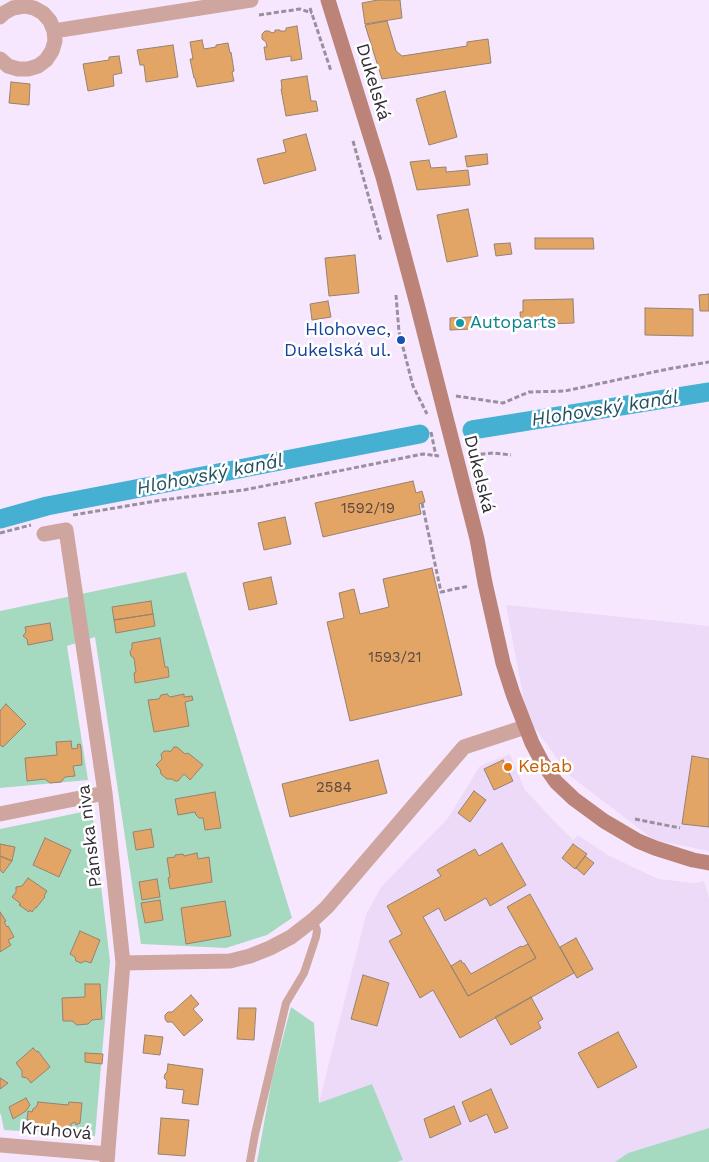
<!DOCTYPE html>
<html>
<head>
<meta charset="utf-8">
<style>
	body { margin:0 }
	canvas { display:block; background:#f6e7fe }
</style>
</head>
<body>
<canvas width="709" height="1162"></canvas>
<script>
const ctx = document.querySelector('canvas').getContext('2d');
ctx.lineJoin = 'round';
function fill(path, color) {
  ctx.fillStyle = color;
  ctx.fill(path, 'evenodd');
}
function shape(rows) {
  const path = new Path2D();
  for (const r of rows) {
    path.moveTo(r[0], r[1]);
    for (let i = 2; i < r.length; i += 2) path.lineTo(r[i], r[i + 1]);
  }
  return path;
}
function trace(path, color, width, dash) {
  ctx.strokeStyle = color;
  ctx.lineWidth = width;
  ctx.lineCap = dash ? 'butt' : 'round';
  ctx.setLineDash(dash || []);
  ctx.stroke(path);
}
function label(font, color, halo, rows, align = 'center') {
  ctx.font = font + ' "Work Sans",sans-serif';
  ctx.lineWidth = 5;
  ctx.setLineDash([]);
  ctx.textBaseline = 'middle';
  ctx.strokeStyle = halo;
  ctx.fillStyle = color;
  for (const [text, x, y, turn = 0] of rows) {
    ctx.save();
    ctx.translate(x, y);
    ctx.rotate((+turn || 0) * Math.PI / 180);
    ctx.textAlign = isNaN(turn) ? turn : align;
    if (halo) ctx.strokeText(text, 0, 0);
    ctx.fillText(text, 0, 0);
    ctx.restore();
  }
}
fill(shape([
	[506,605,709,626,709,851,654,840,569,775,527,717],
	[510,754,525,790,557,824,573,840,578,835,608,855,658,879,695,883,704,881,709,898,709,1128,628,1153,615,1162,397,1162,403,1161,319,1103,366,915,381,887,448,818,480,766]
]), '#eddaf8');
fill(shape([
	[186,572,292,918,267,935,226,948,141,944,95,637,67,646,88,780,0,788,0,611],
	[92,810,110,961,95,1136,4,1130,1,1115,0,1113,0,829],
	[291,1007,314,1023,319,1103,372,1084,403,1160,397,1162,257,1162,272,1079],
	[709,1128,709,1162,615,1162,628,1153]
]), '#a6dac0');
trace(shape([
	[472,430,709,392],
	[0,519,47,506,420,434]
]), '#45b0d2', 19);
const building = shape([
	[378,0,400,0,402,18,365,24,362,3,378,0],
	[387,21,396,51,402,56,467,46,467,42,488,39,491,63,382,79,365,25,387,21],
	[297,26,302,59,291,61,291,56,266,60,264,47,267,47,266,42,262,39,262,34,265,31,269,31,272,33,275,32,275,30,280,30,280,31,286,31,286,28,297,26],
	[202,40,204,49,216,47,216,45,228,43,230,53,231,52,234,71,232,72,234,81,197,87,195,78,194,78,190,59,193,59,190,42,202,40],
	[173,45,178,77,146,82,144,65,140,65,137,50,173,45],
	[119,56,122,73,113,75,114,86,88,91,83,64,109,60,109,57,119,56],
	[307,76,311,101,316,101,318,111,286,116,281,89,282,89,281,80,307,76],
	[11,82,30,84,29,105,9,103,11,82],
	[445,91,457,137,429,145,416,99,445,91],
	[306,134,316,170,264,184,257,159,286,152,283,140,306,134],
	[487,154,488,164,467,167,465,156,487,154],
	[429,160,431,168,446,167,446,172,468,170,470,185,417,190,410,162,429,160],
	[468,209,478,256,447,262,437,215,468,209],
	[535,238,593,238,594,249,535,249,535,238],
	[510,243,512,254,496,256,494,244,510,243],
	[355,255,359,293,329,296,325,258,355,255],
	[709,294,709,311,700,311,699,295,709,294],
	[573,299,574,323,521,325,520,312,523,312,523,300,573,299],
	[328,301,331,317,312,320,310,304,328,301],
	[645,308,693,309,693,336,645,335,645,308],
	[471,317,471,329,450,330,450,318,471,317],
	[413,481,416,493,422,491,425,502,419,504,421,514,323,537,315,503,413,481],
	[285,517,291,544,264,550,258,523,285,517],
	[432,568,462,695,350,721,327,622,344,618,339,593,354,589,360,614,389,607,383,579,432,568],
	[271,577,277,604,249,610,243,583,271,577],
	[151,601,153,614,114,620,112,607,151,601],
	[153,614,155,626,116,633,114,620,153,614],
	[50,623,53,640,28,645,27,639,23,636,26,632,25,627,50,623],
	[160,638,165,667,168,667,169,677,135,683,134,673,136,672,134,658,131,656,130,652,132,648,132,643,160,638],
	[167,694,170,697,184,694,184,697,192,696,193,700,185,702,189,726,154,732,148,700,159,699,161,695,167,694],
	[6,704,26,724,3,747,0,745,0,711,6,704],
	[71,741,72,749,78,748,77,745,80,744,81,748,82,765,73,766,75,776,65,777,61,782,50,783,45,779,27,781,25,758,57,755,56,742,71,741],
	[174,747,177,747,185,754,188,753,203,765,190,780,184,774,178,781,175,781,172,779,167,779,161,774,160,769,156,765,162,759,161,754,164,751,169,751,170,752,174,747],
	[692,756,709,759,709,827,682,824,692,756],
	[378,760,387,793,290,817,282,784,378,760],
	[503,760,513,781,494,790,484,769,503,760],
	[474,791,486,800,470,822,458,813,474,791],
	[215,792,221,828,205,830,203,818,199,818,196,815,195,812,178,815,175,799,215,792],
	[151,829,154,847,136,850,133,832,151,829],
	[45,838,71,850,59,877,33,865,45,838],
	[502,843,526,885,490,906,486,898,445,921,439,908,423,917,468,996,536,958,507,907,530,894,574,973,460,1038,433,990,420,998,389,941,402,934,387,906,441,876,437,870,475,849,479,856,502,843],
	[0,844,15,847,12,861,0,856,0,844],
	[573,844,587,854,575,869,562,858,573,844],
	[197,853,198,859,209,857,212,882,170,889,168,878,170,877,167,858,175,857,175,855,183,854,184,856,197,853],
	[0,856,12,861,3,873,0,870,0,856],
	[585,856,594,863,584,875,576,868,585,856],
	[28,878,47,891,44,896,45,897,36,908,36,907,32,912,30,910,29,912,19,905,21,904,12,897,16,892,16,887,22,886,28,878],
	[157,879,160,897,142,900,139,882,157,879],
	[160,900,163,920,145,923,141,903,160,900],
	[225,901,231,936,186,944,181,908,225,901],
	[0,912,6,921,4,922,7,927,8,926,14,937,8,940,11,945,0,952,0,912],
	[80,931,100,940,91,963,85,961,81,963,76,961,75,957,70,954,80,931],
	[576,938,593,969,577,978,560,947,576,938],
	[528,944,536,958,468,996,451,966,461,960,462,963,464,963,471,974,521,946,522,947,528,944],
	[363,975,389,983,377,1026,351,1019,363,975],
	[85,984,100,984,102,1019,92,1020,88,1024,77,1025,72,1021,63,1021,62,998,85,997,85,984],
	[191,995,199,1004,193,1009,203,1020,184,1036,172,1022,167,1022,165,1019,165,1015,168,1012,172,1012,191,995],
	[531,997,543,1019,538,1022,541,1028,511,1045,495,1017,531,997],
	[239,1008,256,1008,254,1040,237,1039,239,1008],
	[618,1032,637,1067,598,1088,578,1053,618,1032],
	[145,1035,163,1037,160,1055,143,1053,145,1035],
	[33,1048,37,1052,38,1051,50,1067,31,1083,27,1078,22,1077,22,1071,16,1063,33,1048],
	[85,1053,103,1054,102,1064,85,1062,85,1053],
	[168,1064,203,1069,198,1105,182,1103,184,1090,166,1088,167,1081,164,1078,165,1074,167,1072,168,1064],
	[0,1078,8,1083,0,1089,0,1078],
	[491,1089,508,1128,495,1133,487,1114,470,1122,462,1102,491,1089],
	[26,1098,30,1105,26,1111,13,1119,9,1107,26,1098],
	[38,1102,68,1105,69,1102,82,1103,80,1123,76,1125,75,1122,71,1124,70,1133,36,1130,36,1126,31,1123,31,1120,27,1120,28,1111,32,1112,33,1109,37,1106,38,1102],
	[454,1106,461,1124,430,1138,424,1119,454,1106],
	[161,1118,189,1120,185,1156,158,1154,161,1118]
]);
fill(building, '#e2a566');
trace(building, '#968270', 1);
trace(shape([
	[310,8,331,71],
	[259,15,300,9,312,13],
	[353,141,381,241],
	[396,295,399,332,413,386,427,414],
	[456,396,503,403,529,392,565,391,668,369,709,362],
	[431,432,436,456],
	[473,455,494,453,511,455],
	[422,503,441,592,469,586],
	[73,515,162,500,244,490,423,454,439,456],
	[0,533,31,525],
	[635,819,680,828]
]), '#9a8f9f', 3, [5, 2.5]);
trace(shape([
	[250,1162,255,1134,286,1003,304,973,316,937,317,930,313,920]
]), '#cea69f', 8);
trace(shape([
	[0,17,4,13,13,8,24,6,34,8,43,13,50,21,54,31,55,41,52,51,46,60,38,66,28,69,18,69,8,66,0,59],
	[54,31,251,0],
	[44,534,66,530,105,793,123,963,107,1162],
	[0,814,105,793],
	[123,963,230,961,250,956,270,948,291,937,313,920,327,907,464,747,525,727],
	[0,1145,108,1154]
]), '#cea69f', 15);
trace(shape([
	[328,0,383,177,417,304,477,539,485,583,503,663,513,694,532,743,542,762,556,782,574,799,604,821,638,841,655,848,693,860,709,863]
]), '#bc8378', 15);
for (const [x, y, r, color] of [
	[460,323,5,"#0f9aa8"],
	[401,340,5,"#1a4fb4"],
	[508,767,5,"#e8710a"]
]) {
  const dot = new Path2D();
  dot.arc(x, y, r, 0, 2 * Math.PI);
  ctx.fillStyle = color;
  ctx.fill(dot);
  trace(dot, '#fff', 2);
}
label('15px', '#5e4a41', null, [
	["1592/19",368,509],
	["1593/21",395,658],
	["2584",334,788]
]);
label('18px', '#322c35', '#fff', [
	["Dukelská",373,82,73],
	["Dukelská",479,474,76],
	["Pánska niva",90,836,-97],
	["Kruhová",56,1131,5]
]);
label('18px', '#0d838f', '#fff', [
	["Autoparts",470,323]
], 'left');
label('18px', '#164399', '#fff', [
	["Hlohovec,",391,330],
	["Dukelská ul.",391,351]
], 'right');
label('18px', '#c56008', '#fff', [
	["Kebab",518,767]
], 'left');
label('italic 19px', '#23505f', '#fff', [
	["Hlohovský kanál",605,409,-9],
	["Hlohovský kanál",210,475,-11]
]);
</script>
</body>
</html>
